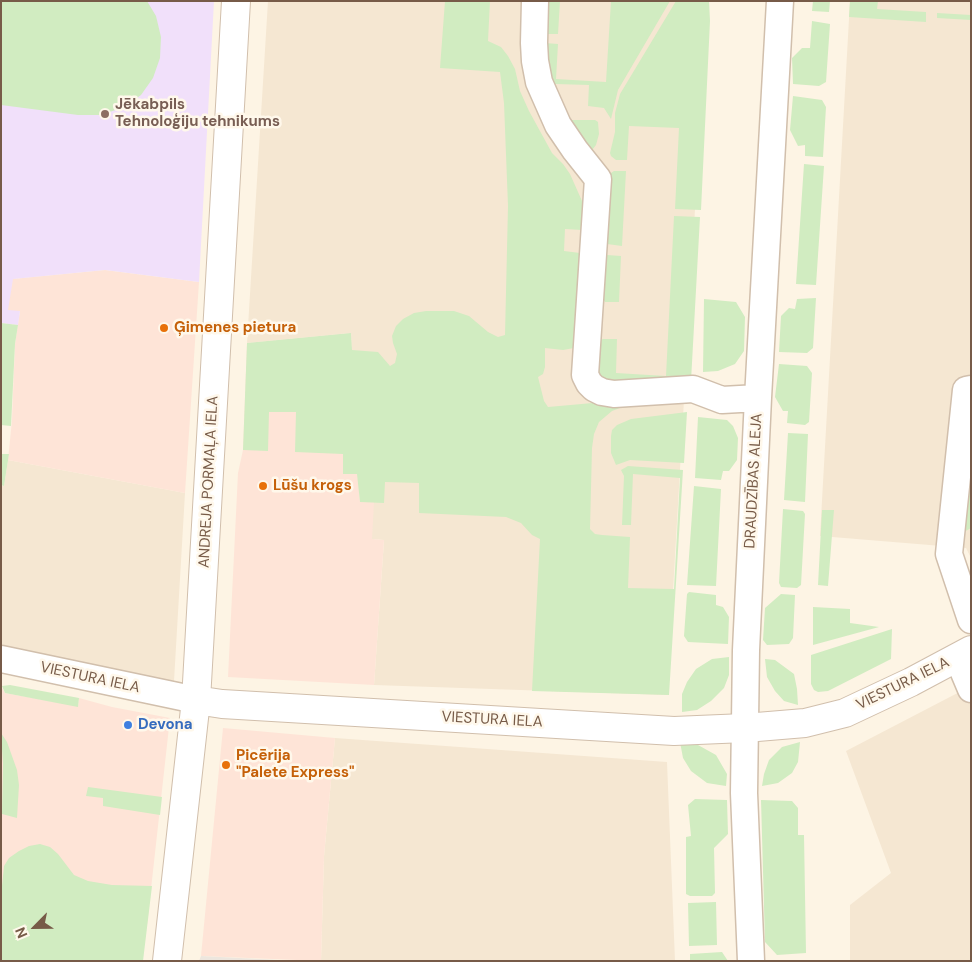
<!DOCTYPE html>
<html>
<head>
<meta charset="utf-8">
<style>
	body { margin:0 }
	#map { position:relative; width:972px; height:962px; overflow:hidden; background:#fdf4e4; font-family:"DM Sans",sans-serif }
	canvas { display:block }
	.frame { position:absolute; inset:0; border:2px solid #775b48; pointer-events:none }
	.north { position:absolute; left:10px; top:902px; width:50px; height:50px; -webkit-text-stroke:4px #fff8eb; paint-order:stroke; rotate:247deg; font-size:14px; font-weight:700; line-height:20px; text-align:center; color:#775b48 }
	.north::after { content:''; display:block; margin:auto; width:18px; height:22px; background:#775b48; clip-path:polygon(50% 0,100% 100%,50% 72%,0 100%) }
</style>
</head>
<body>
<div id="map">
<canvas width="972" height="962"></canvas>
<div class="frame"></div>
<div class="north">N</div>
</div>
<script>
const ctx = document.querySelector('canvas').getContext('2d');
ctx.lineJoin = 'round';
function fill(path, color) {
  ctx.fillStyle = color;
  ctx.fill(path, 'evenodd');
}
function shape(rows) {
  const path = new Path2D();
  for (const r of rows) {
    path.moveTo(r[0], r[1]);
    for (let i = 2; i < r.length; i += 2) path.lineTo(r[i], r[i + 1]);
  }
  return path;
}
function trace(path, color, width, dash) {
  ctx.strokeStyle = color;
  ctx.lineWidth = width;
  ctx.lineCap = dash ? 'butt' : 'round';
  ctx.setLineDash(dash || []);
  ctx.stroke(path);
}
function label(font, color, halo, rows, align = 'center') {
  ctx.font = font + ' "DM Sans",sans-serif';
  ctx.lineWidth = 5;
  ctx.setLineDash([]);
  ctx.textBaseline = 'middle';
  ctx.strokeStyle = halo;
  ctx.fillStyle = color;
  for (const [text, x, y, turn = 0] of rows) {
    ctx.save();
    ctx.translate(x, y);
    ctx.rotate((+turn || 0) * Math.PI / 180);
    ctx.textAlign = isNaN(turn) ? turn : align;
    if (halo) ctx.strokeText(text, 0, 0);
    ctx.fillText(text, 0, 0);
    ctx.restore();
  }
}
fill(shape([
	[268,1,707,1,667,695,374,685,384,540,372,539,355,422,351,333,247,343],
	[850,1,971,1,971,558,966,548,820,536],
	[8,460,185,493,174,681,1,650,1,485,4,486],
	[971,686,971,961,850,961,850,905,891,873,846,751],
	[335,738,667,762,675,961,321,961,324,856]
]), '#f5e7d2');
fill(shape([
	[105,270,199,282,185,493,8,460,12,420,15,344,20,311,7,311,12,279],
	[351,333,360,502,374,502,372,539,384,540,374,685,228,677,238,473,243,450,247,343],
	[1,686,5,693,78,706,79,698,112,707,170,718,147,925,1,917],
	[223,728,335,738,324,856,321,961,201,956]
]), '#fee4d7');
fill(shape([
	[201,956,297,961,199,961]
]), '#ede6de');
fill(shape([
	[1,1,214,1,199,282,105,270,13,279,8,310,20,311,18,325,1,323]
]), '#f1e0fa');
fill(shape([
	[1,1,147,1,156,16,161,37,160,58,153,78,141,95,124,107,101,115,78,115,1,105],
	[445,1,490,1,488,41,501,47,508,56,515,69,520,91,529,111,552,153,563,164,570,174,586,210,582,230,565,229,564,251,580,253,574,348,563,350,545,348,545,367,543,374,538,377,544,401,548,407,682,395,683,400,620,408,612,411,599,422,594,434,592,448,590,529,595,534,602,535,630,537,628,588,674,589,680,478,633,474,631,525,622,525,624,476,621,470,628,466,683,470,669,695,532,691,540,539,532,535,521,523,506,517,419,513,419,483,385,482,384,503,360,502,357,474,343,474,343,454,295,452,296,412,269,412,268,451,243,450,247,343,351,333,352,350,378,352,390,366,395,363,397,354,393,343,392,336,396,326,403,319,414,313,426,311,454,311,469,316,488,332,498,337,505,335,508,206,504,103,500,72,440,68],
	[544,1,560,1,558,34,547,34],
	[611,1,670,1,618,90,611,119,604,108,588,106,589,85,555,84,551,82,545,43,558,44,556,79,606,82],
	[676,1,709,1,710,21,701,210,675,209,679,128,629,126,627,160,616,160,611,156,610,153,615,132,615,113,620,94],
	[813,1,830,1,829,12,812,11],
	[850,1,878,1,877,9,926,12,926,22,849,17],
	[937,13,971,15,971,20,937,18],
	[812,21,830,24,826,82,819,86,793,84,792,58,802,48,810,48],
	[793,96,822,100,826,107,823,157,805,156,805,145,798,146,790,130],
	[566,120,595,120,598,122,599,134,596,145,592,150],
	[804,164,824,166,816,285,796,284],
	[614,171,626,171,622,246,607,244,608,175],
	[674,216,700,217,691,381,611,386,598,376,600,340,603,339,617,339,616,373,666,376],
	[607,255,621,256,619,302,605,302,602,298,605,258],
	[816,298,813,348,807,353,779,352,781,316,789,308,795,309,797,299],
	[704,299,736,302,745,317,744,351,735,364,718,371,703,372],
	[1,323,18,325,15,344,11,426,1,425],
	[779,364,807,366,812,373,809,422,805,425,787,423,788,411,783,411,775,397],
	[687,412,684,463,630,460,616,465,611,453,611,436,612,430,617,425,631,419],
	[698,417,727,420,733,426,738,438,737,460,729,471,723,471,721,480,695,478],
	[788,433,808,434,805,502,784,500],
	[1,454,9,454,4,486,1,485],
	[971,460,971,528,964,532],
	[694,486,721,489,716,586,687,585],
	[783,509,803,511,805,514,801,585,797,588,781,587,779,583],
	[822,510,834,510,828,586,818,585],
	[689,592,716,595,716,605,723,607,729,617,728,644,688,642,684,636,687,594],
	[781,594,795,595,793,638,789,644,767,645,763,640,765,608],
	[813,607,850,609,850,623,879,627,813,645],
	[892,629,891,659,828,691,818,692,814,690,811,684,811,655],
	[729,657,729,675,724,688,711,701,697,710,682,712,682,694,687,682,696,669,712,659],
	[765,659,775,660,794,674,797,689,798,705,784,701,775,691,767,677],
	[10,685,79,698,78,707,5,693,2,686],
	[1,733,7,742,17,770,19,785,17,818,2,814,3,764],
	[680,742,698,745,716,755,727,774,726,786,707,783,691,771,683,758],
	[800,742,798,762,792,773,778,783,762,786,764,774,769,760,782,747],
	[88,787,162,797,160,815,103,806,103,798,86,796],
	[695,799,727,800,728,834,714,848,715,893,712,896,690,896,686,894,686,837,691,836,688,805],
	[761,800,792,801,798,808,798,835,804,835,806,953,777,955,765,942],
	[40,844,50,847,58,854,74,875,88,881,112,885,152,886,143,961,1,961,1,896,4,866,9,858,19,851,29,846],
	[716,902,717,945,689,946,688,903],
	[722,952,728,961,690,961,690,954]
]), '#d1ecc1');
const minor = shape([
	[535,1,534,43,535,61,539,82,558,125,575,150,598,179,585,375,589,383,594,388,602,392,614,394,693,389,722,400,758,398],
	[971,389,966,390,949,554,971,620],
	[1,659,196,700],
	[971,659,963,670,971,689],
	[751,961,744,793,746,650,758,398,780,1]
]);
const tertiary = shape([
	[196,700,222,704,674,731,745,728,805,723,845,713,911,682,971,650],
	[167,961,196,700,236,1]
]);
trace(minor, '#d1bfac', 29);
trace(tertiary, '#d1bfac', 30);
trace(minor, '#fff', 26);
trace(tertiary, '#fff', 28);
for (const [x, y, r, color] of [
	[105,114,5,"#8d6e63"],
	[164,328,5,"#e8710a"],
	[263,486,5,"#e8710a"],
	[128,725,5,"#3f7fe0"],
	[226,765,5,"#e8710a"]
]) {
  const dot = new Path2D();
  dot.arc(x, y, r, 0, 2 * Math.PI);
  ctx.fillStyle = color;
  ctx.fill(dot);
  trace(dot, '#fff8eb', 2);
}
label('bold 15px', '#785e54', '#fff8eb', [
	["Jēkabpils",115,105],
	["Tehnoloģiju tehnikums",115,122]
], 'left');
label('bold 15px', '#c56008', '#fff8eb', [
	["Ģimenes pietura",174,328],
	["Lūšu krogs",273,486],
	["Picērija",236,756],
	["\"Palete Express\"",236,773]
], 'left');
label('15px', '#775b48', '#fff8eb', [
	["DRAUDZĪBAS ALEJA",754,481,-87],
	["ANDREJA PORMAĻA IELA",209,482,-87],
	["VIESTURA IELA",90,678,12],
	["VIESTURA IELA",903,684,-26],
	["VIESTURA IELA",492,720,3]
]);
label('bold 15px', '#366cbe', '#fff8eb', [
	["Devona",138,725]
], 'left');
</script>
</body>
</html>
